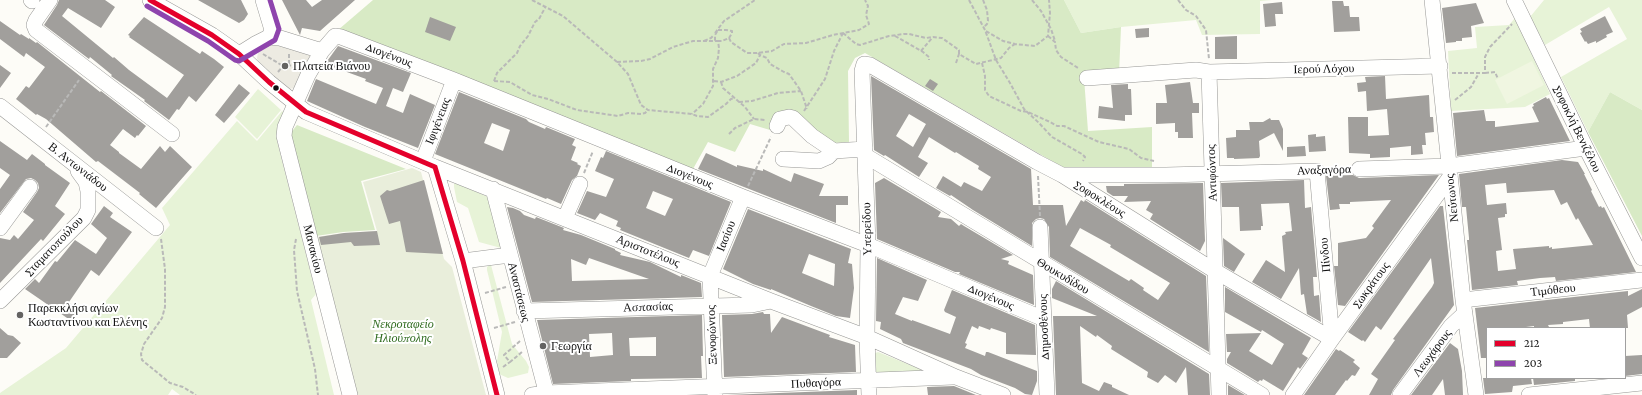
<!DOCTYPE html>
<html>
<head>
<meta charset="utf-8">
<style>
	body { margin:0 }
	#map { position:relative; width:1642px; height:395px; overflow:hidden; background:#fdfcf7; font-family:"Crimson Pro",serif }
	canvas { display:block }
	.legend { position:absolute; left:1486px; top:327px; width:140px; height:52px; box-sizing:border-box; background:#fff; border:1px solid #a0a0a0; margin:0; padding:5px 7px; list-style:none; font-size:12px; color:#111 }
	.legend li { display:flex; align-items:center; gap:8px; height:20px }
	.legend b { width:20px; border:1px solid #a0a0a0 }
</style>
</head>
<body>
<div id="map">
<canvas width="1642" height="395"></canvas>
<ul class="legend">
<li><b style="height:5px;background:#e4002b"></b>212</li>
<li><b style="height:5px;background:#8e44ad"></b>203</li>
</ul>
</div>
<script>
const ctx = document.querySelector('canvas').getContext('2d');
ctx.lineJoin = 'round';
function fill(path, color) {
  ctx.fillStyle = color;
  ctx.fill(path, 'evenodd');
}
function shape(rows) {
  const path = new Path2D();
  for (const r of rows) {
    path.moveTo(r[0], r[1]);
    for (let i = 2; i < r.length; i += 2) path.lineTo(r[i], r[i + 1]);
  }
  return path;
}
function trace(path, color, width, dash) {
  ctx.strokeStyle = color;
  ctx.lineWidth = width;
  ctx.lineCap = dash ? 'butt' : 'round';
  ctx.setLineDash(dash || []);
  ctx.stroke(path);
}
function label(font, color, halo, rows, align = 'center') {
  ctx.font = font + ' "Crimson Pro",serif';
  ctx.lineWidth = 4;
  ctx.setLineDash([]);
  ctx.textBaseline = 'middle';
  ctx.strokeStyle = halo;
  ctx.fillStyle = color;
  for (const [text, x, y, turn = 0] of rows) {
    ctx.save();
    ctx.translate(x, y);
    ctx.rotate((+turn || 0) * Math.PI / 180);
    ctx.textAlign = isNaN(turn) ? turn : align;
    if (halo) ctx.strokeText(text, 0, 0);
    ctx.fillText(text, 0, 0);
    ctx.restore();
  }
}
fill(shape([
	[1064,0,1272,0,1260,1,1260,34,1202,35,1196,20,1121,27,1081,33],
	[1544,0,1642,0,1642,110,1610,92,1588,132,1561,77,1627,39,1609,7,1545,45,1530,17],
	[1515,18,1550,94,1525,107,1451,111,1448,51,1477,48,1475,27,1509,25],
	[258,89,281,110,257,139,235,117],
	[282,111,285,113,278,130,277,141,316,294,311,300,334,395,180,395,172,389,168,395,0,395,0,393,66,348,170,225,162,208,237,121,257,141],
	[456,183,488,197,501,248,479,242,468,208,457,202,454,187,454,184],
	[489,265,491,265,512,344,526,361,529,367,528,373,508,378,499,374,497,361,502,332,487,270,487,267],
	[878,352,920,369,921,375,875,377,873,354]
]), '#e7f3d7');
fill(shape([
	[373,0,1064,0,1081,33,1121,27,1119,74,1084,78,1088,131,1152,127,1152,168,1064,168,865,53,855,58,848,71,849,142,832,143,775,117,770,130,750,124,735,152,708,142,693,169,338,30],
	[1610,92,1642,110,1642,236,1588,132],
	[297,125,406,169,361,181,375,230,343,232,316,236,289,135]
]), '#d8eac5');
fill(shape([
	[412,168,421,172,444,259,452,267,486,395,355,395,316,237,343,233,377,231,363,182]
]), '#e9eedb');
fill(shape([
	[1532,61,1544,85,1507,104,1495,80]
]), '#f0f6e1');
fill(shape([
	[272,42,309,54,311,60,296,88,288,89,258,62,257,58,258,53]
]), '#edebe2');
fill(shape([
	[59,0,105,0,115,7,101,28,68,8,62,16,113,58,114,57,129,70,167,98,184,75,129,37,130,36,128,35,144,17,200,54,202,51,214,59,224,67,196,102,189,96,179,110,177,109,169,120,144,101,145,100,111,76,112,75,90,57,89,59,44,25,57,5],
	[198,0,241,0,248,14,244,20,239,23],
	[282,0,306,0,312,7,322,0,355,0,320,31,302,28,300,35],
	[1332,1,1343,1,1344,6,1349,6,1350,17,1359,17,1360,31,1334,32],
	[1282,2,1283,14,1275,14,1276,26,1265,27,1263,4],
	[1476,3,1484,23,1471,26,1472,37,1462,38,1462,41,1456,41,1456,42,1446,43,1442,8],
	[1605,16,1613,32,1606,35,1607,37,1596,43,1596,41,1588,44,1586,41,1585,42,1580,33,1582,32,1580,29],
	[430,17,456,27,450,41,425,32],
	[0,21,20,35,21,34,29,39,29,38,36,43,37,42,100,92,101,91,146,126,138,136,137,135,135,138,123,129,110,145,119,152,119,153,141,169,160,146,165,152,170,146,192,167,156,208,139,194,140,193,98,161,96,162,46,119,37,114,36,115,16,99,26,86,29,88,45,67,26,53,24,57,0,39],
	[1149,28,1149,37,1136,38,1135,29],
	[1237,36,1237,59,1215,59,1215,37],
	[338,46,411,73,403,92,393,88,386,106,403,113,410,94,435,105,418,148,365,127,307,101,316,79,376,104,383,88,365,81,366,79,325,64],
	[0,65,11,73,0,88],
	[871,76,1031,169,1033,205,1063,205,1066,226,1081,200,1084,202,1085,200,1206,276,1209,352,1050,257,1049,227,1044,219,1040,218,1036,219,1032,223,1032,246,973,210,951,195,950,196,936,188,943,176,961,187,964,182,982,191,991,177,978,169,979,166,964,157,956,152,955,153,929,137,918,157,928,163,919,177,885,155,884,156,874,150],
	[909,114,926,124,913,147,896,136],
	[1080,228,1111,245,1110,247,1170,283,1158,300,1143,290,1144,288,1131,279,1129,281,1070,246],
	[1385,76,1386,99,1429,95,1430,117,1433,117,1434,132,1425,133,1426,145,1422,145,1423,154,1411,155,1411,146,1390,148,1390,157,1370,158,1370,154,1349,153,1348,117,1368,117,1368,136,1389,135,1387,109,1367,111,1366,91,1358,92,1357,83,1366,82,1365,77],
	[930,79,938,84,933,91,925,86],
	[1190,82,1193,103,1199,103,1199,113,1192,113,1193,138,1178,138,1178,132,1175,132,1175,123,1156,124,1156,103,1167,103,1165,85],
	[239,84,250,93,224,123,215,115],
	[1128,84,1128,89,1131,89,1132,115,1125,115,1125,121,1098,118,1099,106,1113,108,1111,85],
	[459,92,526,119,529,122,545,129,546,127,575,139,572,145,576,147,571,160,578,163,577,164,581,166,577,176,572,180,561,204,547,198,546,199,435,154],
	[492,123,510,130,503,151,484,143],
	[1546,97,1547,99,1549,98,1570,141,1457,156,1453,113,1484,110,1486,121,1495,121,1495,127,1539,122,1532,107,1534,106,1533,104],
	[1270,118,1271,120,1279,120,1283,129,1283,151,1274,133,1259,141,1260,156,1259,158,1234,159,1234,158,1227,158,1226,138,1236,137,1236,130,1250,130,1249,122,1263,122],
	[1316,134,1316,137,1325,136,1326,151,1309,152,1308,135],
	[0,141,27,160,32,154,45,164,45,165,70,183,55,206,65,214,43,241,41,239,0,283,0,238,10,240,14,235,18,239,34,220,23,212,37,192,39,188,38,183,35,180,31,178,26,179,0,213,0,189,10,175,0,168],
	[1305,146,1306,156,1287,157,1287,147],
	[606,151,731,202,709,256,693,250,689,258,620,230,621,228,616,226,618,221,600,213,595,220,577,213,587,191,606,197,614,179,595,171,601,157,603,158],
	[653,191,673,199,665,216,646,208],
	[706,153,737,167,737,165,763,171,763,169,791,182,794,173,824,184,819,196,848,196,848,205,836,205,836,223,698,169],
	[1562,160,1578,162,1585,174,1584,174,1592,190,1591,191,1599,207,1601,206,1602,208,1604,207,1636,272,1556,281,1555,277,1540,278,1517,281,1518,285,1472,290,1467,240,1469,240,1469,238,1466,207,1462,207,1459,174],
	[1506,183,1507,193,1554,190,1561,205,1567,202,1576,220,1578,218,1593,245,1552,249,1552,247,1549,248,1549,246,1513,249,1516,269,1498,271,1496,251,1502,250,1498,218,1505,217,1505,214,1507,214,1506,203,1487,205,1485,185],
	[1353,175,1359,178,1439,175,1345,306,1338,305,1334,266,1338,266,1338,243,1366,238,1374,228,1372,226,1391,200,1350,202,1350,204,1339,204,1340,209,1330,210,1326,176],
	[884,178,941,212,938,217,951,219,959,226,961,224,964,226,1013,255,1001,259,1009,261,1008,264,1033,275,1034,305,959,274,960,272,955,272,877,239,875,183],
	[424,180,432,211,443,254,406,252,400,221,389,224,380,196,387,190,390,191],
	[1304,180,1305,208,1311,207,1317,277,1313,277,1314,296,1319,295,1321,322,1307,314,1304,294,1301,295,1299,268,1281,299,1252,282,1266,260,1285,272,1282,236,1286,234,1285,232,1292,231,1289,203,1261,204,1263,226,1261,226,1261,230,1240,231,1239,207,1222,207,1221,183],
	[1203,183,1205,241,1200,251,1150,219,1153,214,1146,210,1151,201,1124,202,1128,196,1113,196,1107,192,1106,186,1124,186,1124,184],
	[104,206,113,213,110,217,132,232,99,276,91,270,69,302,78,310,70,320,25,289,35,279,39,283,55,261,57,262,75,240,96,254,107,238,91,224],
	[1440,206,1443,206,1454,305,1393,390,1391,395,1369,395,1378,379,1371,374,1395,340,1393,339,1432,287,1434,283,1431,258,1381,330,1376,326,1365,342,1363,340,1362,341,1348,332],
	[507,207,513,208,520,211,524,215,535,219,536,217,564,228,563,230,581,235,615,249,615,250,621,253,620,255,650,262,681,277,681,275,701,283,702,297,532,302],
	[589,258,649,279,572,281,571,259,586,265],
	[748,209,851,249,848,263,852,264,854,288,850,318,836,316,811,306,771,289,771,290,753,284,723,269],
	[809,254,835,264,834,286,802,273],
	[377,231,380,245,354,246,351,242,321,245,319,237,344,233],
	[1223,238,1245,254,1234,272,1224,266],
	[877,258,927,280,918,301,903,297,895,314,912,321,912,320,950,334,956,317,945,312,944,310,952,290,1035,325,1036,355,1006,354,1006,333,991,328,990,330,982,327,979,326,978,329,972,326,965,343,967,344,965,348,985,356,986,352,988,352,1037,371,1037,381,1032,395,1025,394,1015,388,981,375,971,369,903,343,901,339,880,329,881,322,876,321],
	[1056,281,1209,374,1210,395,1188,395,1186,367,1176,383,1165,375,1158,383,1147,377,1148,372,1111,349,1112,346,1097,335,1096,337,1080,326,1082,383,1099,391,1104,382,1112,385,1112,387,1129,395,1056,395,1053,316,1097,316,1052,298,1052,289],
	[1225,287,1311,338,1302,354,1308,358,1300,369,1298,367,1283,391,1263,379,1262,381,1260,380,1258,382,1227,363,1227,359,1231,352,1227,352,1226,334,1261,333,1249,351,1272,365,1284,344,1262,330,1261,332,1225,312],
	[1642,289,1642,307,1627,315,1628,328,1590,328,1589,319,1563,322,1563,324,1548,325,1549,327,1543,328,1534,328,1534,326,1518,328,1487,328,1487,358,1481,358,1475,308,1628,291,1628,296],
	[763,312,764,314,770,314,771,333,782,317,830,335,829,337,855,345,856,372,724,377,722,315,752,314],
	[702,315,703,356,701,356,702,378,631,379,631,381,553,384,537,320],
	[612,333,613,355,590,357,589,334],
	[656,337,656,356,630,356,629,338],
	[0,328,8,335,13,336,21,343,7,358,0,358],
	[1450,343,1458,349,1462,371,1463,395,1445,395,1443,379,1432,395,1411,395],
	[1336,349,1339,351,1340,350,1355,360,1353,362,1360,368,1355,376,1352,375,1347,381,1346,380,1335,395,1304,395],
	[1642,355,1642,374,1625,376,1625,356],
	[1483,378,1531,378,1532,384,1513,386,1512,392,1485,394],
	[1533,378,1575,378,1575,381,1534,385],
	[1228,385,1245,395,1228,395],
	[954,386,976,395,928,395,927,387],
	[857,390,857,395,727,395]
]), '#a19f9c');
const minor = shape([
	[31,0,32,1],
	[50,0,36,20,34,25,36,30,172,134],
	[150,0,212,35,239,54,269,82,306,112,435,167,771,301,867,337,956,377,1003,395],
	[1432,0,1463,300,1476,395],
	[1514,0,1586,148,1642,258],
	[269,37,280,38,322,51],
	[239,54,255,44,269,37,272,30,263,0],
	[1209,72,1219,395],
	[1087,78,1196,70,1209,72,1440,66],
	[0,106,156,228],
	[777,126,780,119,789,117,793,118,812,136,834,151,865,149],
	[866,156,1262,395],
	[783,159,819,161,828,157,834,151],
	[423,161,454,80],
	[435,167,463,261,497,395],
	[1359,169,1449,166,1586,148],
	[1063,175,1166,175,1317,171,1332,339],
	[493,189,547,395],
	[565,218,580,184],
	[1040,227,1047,395],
	[0,228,30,187],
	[463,261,510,255],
	[1463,300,1642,280],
	[0,301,84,218,88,210,88,191,86,182,78,171],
	[524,311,752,305,771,301],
	[350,395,284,136,285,127,308,75,322,51,335,36,341,37,454,80,743,197,868,245,1044,319],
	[532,395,546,393,953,377],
	[715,395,710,276,743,197],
	[869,395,867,337,868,245,862,71,864,64,870,65,1037,162,1062,175,1215,271,1332,339],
	[1293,395,1332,339,1450,177],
	[1400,395,1451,326,1465,313],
	[1529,395,1642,383]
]);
trace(minor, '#979795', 16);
trace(shape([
	[532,0,563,16,617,62,628,74,641,105,648,110,692,114,697,116,708,117,726,104,731,99,735,98],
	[969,0,985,30,996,60,1010,83,1024,109,1039,123,1052,137,1082,154,1085,157,1083,161],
	[983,0,987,10,988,21,987,24,984,27],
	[1032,0,1041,11,1051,29,1055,41],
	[1178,0,1186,10,1196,16,1206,30,1209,59],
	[718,30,726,30,732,31,732,33,729,38,722,41,718,41,715,40,715,35,718,30],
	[986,31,1003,41,1015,44,1035,46,1048,36,1050,13,1049,0],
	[715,33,724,21,755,0],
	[843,33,856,44,860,45,889,36,904,34,909,34,926,38,933,37,942,38,959,50,959,54,976,64,1001,58,1009,48,1015,44],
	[895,36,923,52,929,57,929,60],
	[1048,36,1055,42,1056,50,1061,57,1078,68],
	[729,38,731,42,747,53,758,53,772,51,784,44,806,43,833,35,859,30,869,24,866,15,868,6,865,0],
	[704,41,711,38,714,35],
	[921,51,932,38],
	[758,53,760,55,767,58,770,64,784,72,789,74,801,91,807,109],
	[263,54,283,66],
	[289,54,289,65],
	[617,62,641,61,650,59,673,47,693,41,718,41,719,48,718,58,713,69,713,86,703,104,692,114],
	[956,63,959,54],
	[982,63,985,76,985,90,989,96,1021,111,1028,112,1050,122,1057,126,1064,126,1099,142,1129,149,1141,158,1154,161],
	[278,72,283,66,289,65,297,69],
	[1452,73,1485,73,1485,57,1490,47,1512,24],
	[1485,73,1495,72,1498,79],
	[494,81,510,82,532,95,548,99,577,110,618,116,628,113,641,114,645,113,648,110],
	[494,81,497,73,517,53,520,46,528,36,535,22,539,19,546,6],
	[714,81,721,82,737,76,756,63,760,55],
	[721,82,723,88,745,107,754,119],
	[1455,100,1471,87,1479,73],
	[739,102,752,101,778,93,801,91],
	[804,111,825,79,834,51,843,33],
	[46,127,79,80],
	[729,134,735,128,754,119,765,120],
	[1330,170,1347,169],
	[584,173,593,151],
	[1038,176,1040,216],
	[748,186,771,137],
	[161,239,165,269,165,307,162,318,144,344,141,354,142,360,170,383,183,387,196,395],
	[296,239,294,250,297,291,315,369,318,395],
	[485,293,506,287],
	[494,328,515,322],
	[520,341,504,355,510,362,522,352],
	[503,367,510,362]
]), '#b9b9b8', 2, [4, 2]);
trace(minor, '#fffffe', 15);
trace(shape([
	[150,0,212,35,239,54,269,82,306,112,435,167],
	[435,167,463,261,497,395]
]), '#e4002b', 5);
trace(shape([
	[147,6,208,41,235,60,239,61,275,40,279,29,270,0]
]), '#8e44ad', 5);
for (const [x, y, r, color] of [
	[285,66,4,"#646362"],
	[276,88,3.5,"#111"],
	[20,315,4,"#646362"],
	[543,346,4,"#646362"]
]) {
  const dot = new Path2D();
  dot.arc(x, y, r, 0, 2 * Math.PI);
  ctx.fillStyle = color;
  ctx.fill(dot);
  trace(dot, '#fff', 1.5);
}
label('12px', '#111', '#fff', [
	["Διογένους",389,55,21],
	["Ιερού Λόχου",1324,69,-1],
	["Ιφιγένειας",438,121,-69],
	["Σοφοκλή Βενιζέλου",1577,129,64],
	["Β. Αντωνιάδου",78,167,38],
	["Αναξαγόρα",1324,170,-2],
	["Αντιφώντος",1212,173,-92],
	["Διογένους",690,176,22],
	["Νεύτωνος",1452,198,-96],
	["Σοφοκλέους",1100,199,32],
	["Υπερείδου",867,229,-91],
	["Ιασίου",726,236,-68],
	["Σταματοπούλου",54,246,-46],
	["Μανακίου",313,249,76],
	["Αριστοτέλους",648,251,22],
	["Πίνδου",1325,255,-95],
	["Θουκυδίδου",1063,276,31],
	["Σωκράτους",1371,285,-54],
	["Τιμόθεου",1553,290,-6],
	["Αναστάσεως",519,292,76],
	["Διογένους",991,297,23],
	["Ασπασίας",648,307,-2],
	["Δημοσθένους",1044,327,-92],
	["Ξενοφώντος",712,335,-92],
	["Λεωχάρους",1432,353,-53],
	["Πυθαγόρα",816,383,-3]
]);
label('12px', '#111', '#fff', [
	["Πλατεία Βιάνου",293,66],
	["Παρεκκλήσι αγίων",28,308],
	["Κωσταντίνου και Ελένης",28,322],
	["Γεωργία",551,346]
], 'left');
label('italic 12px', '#2f6b1f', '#fff', [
	["Νεκροταφείο",403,324],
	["Ηλιούπολης",403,338]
]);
</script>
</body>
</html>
